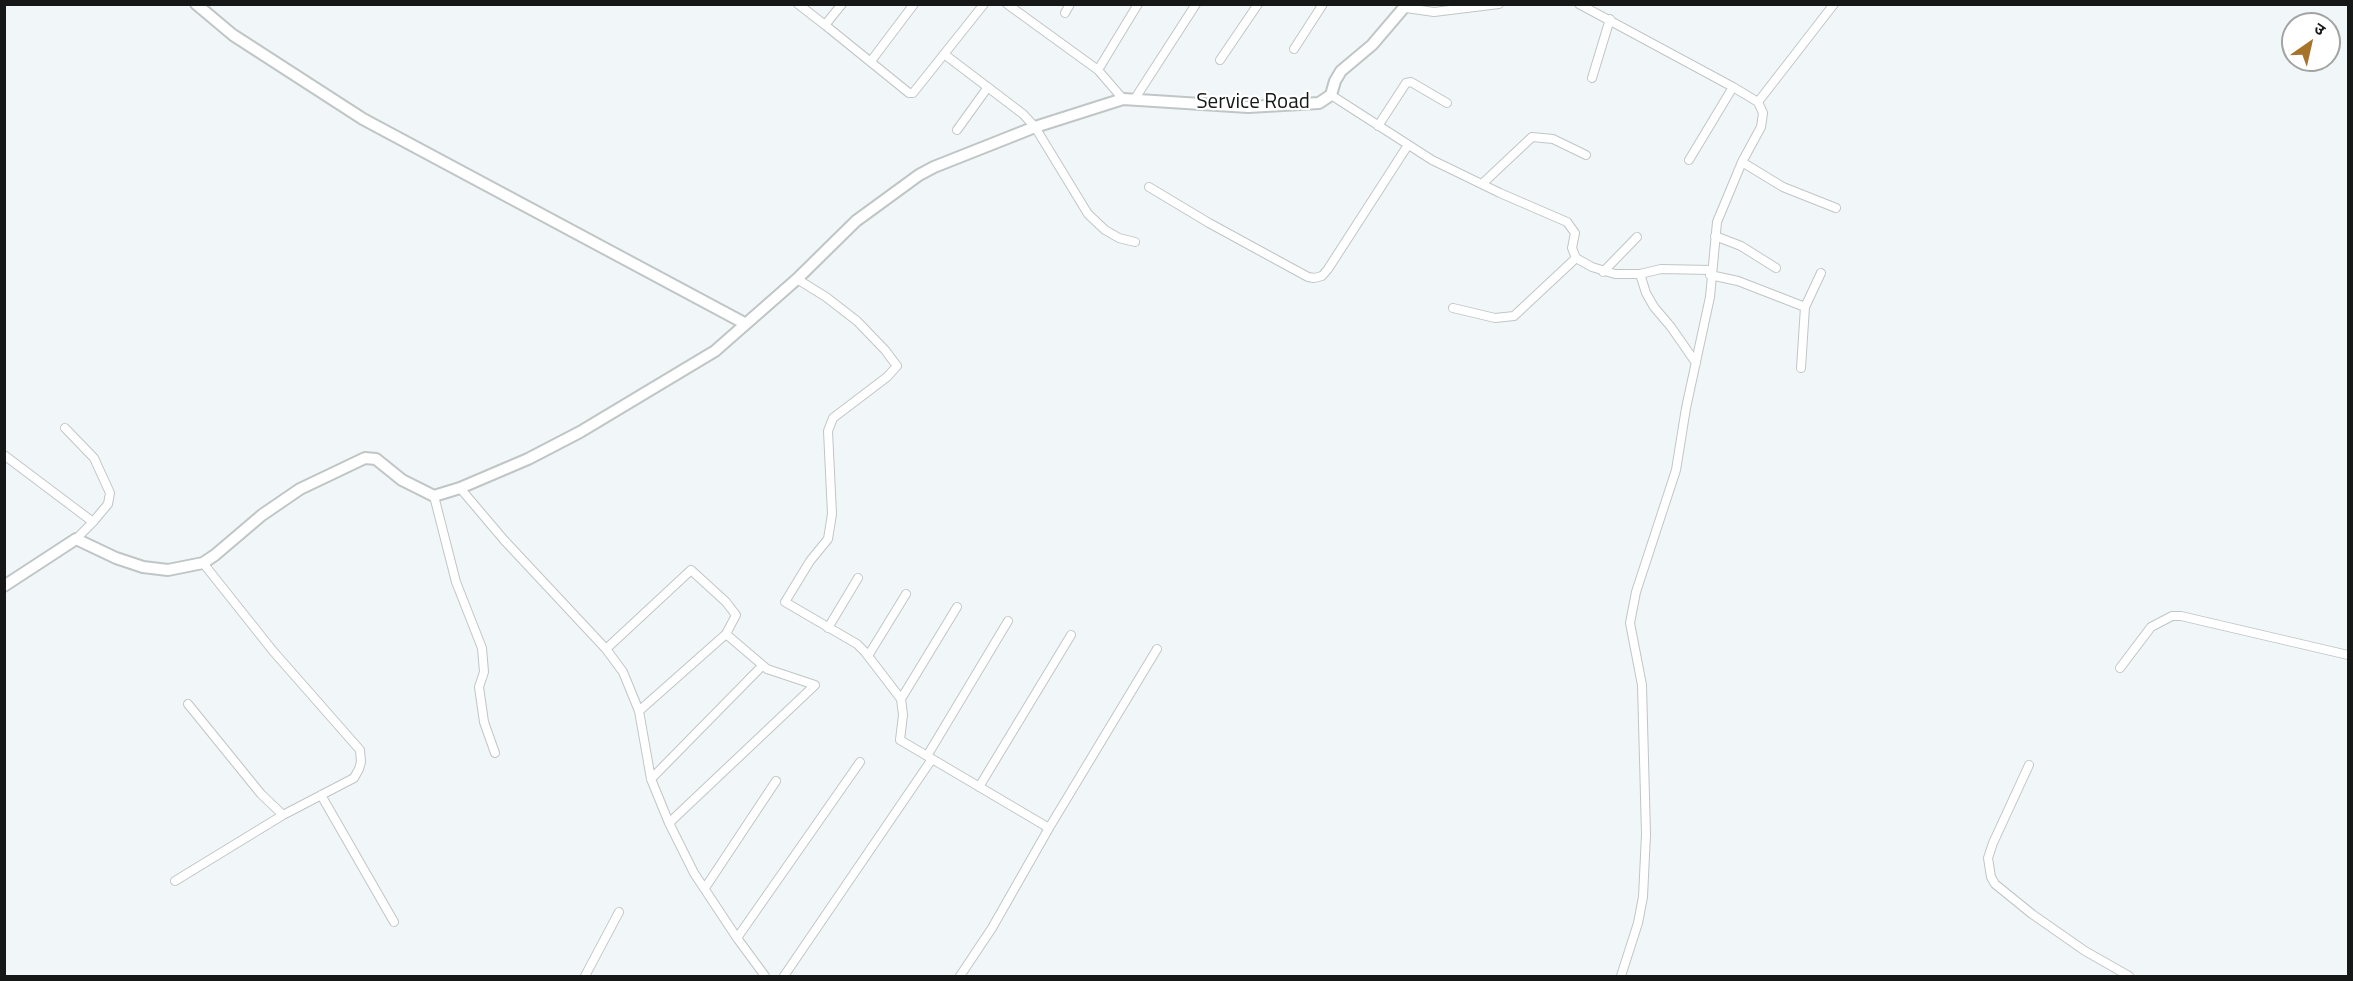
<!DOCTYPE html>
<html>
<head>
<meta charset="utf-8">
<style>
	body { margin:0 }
	#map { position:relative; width:2353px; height:981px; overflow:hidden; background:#f1f7f8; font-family:"Titillium Web","Noto Sans Devanagari",sans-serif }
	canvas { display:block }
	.frame { position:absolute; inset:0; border:6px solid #161818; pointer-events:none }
	.north { position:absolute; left:2281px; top:12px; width:60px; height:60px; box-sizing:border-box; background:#fff; border:2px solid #a2a3a3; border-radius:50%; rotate:34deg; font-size:16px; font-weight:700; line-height:24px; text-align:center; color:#161818 }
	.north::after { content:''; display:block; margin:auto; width:21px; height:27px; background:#a6732b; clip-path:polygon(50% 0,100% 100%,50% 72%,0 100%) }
</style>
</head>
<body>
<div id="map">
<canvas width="2353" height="981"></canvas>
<div class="frame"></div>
<div class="north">उ</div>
</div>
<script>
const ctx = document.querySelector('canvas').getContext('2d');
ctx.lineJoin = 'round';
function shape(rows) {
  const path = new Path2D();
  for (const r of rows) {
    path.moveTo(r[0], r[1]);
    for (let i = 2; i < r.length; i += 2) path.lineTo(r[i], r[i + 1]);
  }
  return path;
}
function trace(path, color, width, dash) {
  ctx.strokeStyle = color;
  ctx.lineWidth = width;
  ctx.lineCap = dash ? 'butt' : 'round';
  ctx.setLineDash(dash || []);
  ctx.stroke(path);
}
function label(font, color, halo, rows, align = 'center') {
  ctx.font = font + ' "Titillium Web",sans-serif';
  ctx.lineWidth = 4.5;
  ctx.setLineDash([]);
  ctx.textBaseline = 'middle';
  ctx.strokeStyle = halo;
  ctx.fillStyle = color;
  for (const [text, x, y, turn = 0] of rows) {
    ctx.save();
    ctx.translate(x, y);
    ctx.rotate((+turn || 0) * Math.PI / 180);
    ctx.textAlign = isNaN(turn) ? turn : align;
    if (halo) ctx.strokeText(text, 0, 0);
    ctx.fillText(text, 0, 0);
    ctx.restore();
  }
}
const minor = shape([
	[798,4,825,25],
	[842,4,825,25,909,93,913,93,984,4],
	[1007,4,1098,70,1123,99],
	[1579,4,1733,87,1758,102,1763,113,1761,127,1742,162,1717,222,1710,297,1686,408,1676,470,1636,592,1630,623,1642,685,1646,834,1643,897,1638,923,1621,976],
	[1406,8,1434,12,1499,4],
	[1065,13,1070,4],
	[1294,49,1323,4],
	[944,54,1023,114,1035,127,1088,214,1105,230,1119,238,1135,242],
	[1220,60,1258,4],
	[871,61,914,4],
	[1098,70,1138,4],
	[1592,78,1610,19],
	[1331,95,1432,160,1500,193,1567,222,1575,233,1572,248,1576,258,1592,267,1615,274,1640,274,1661,269,1711,270],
	[1134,100,1196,4],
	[1758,102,1834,4],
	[1378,126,1406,83,1411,82,1447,103],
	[957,130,988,87],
	[1689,160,1733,87],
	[1742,162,1783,187,1836,208],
	[1482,184,1532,137,1553,139,1586,155],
	[1149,187,1209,223,1308,277,1314,278,1322,276,1328,269,1408,145],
	[1715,236,1741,246,1776,268],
	[1603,272,1637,237],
	[1640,274,1646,293,1654,307,1671,327,1696,363],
	[1710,275,1738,281,1805,307],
	[797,279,826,297,857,321,885,350,897,366,887,377,833,418,828,431,832,514,828,539,810,561,785,602,857,644,865,652,901,699,903,715,900,740,1049,828],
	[1453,308,1495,318,1514,316,1576,258],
	[1801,368,1805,307,1821,273],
	[4,455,93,522,108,504,110,493,94,458,65,428],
	[460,488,504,540,606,649,623,672,639,711,651,779,669,823,694,873,737,938,765,976],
	[434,496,456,582,482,648,484,672,479,687,484,722,495,753],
	[76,539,93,522],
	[828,628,858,578],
	[606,649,691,570,726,602,736,615,726,634,639,711],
	[868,656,906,594],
	[2120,668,2151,627,2172,616,2181,616,2348,655],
	[901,699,957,607],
	[188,704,261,794,283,815,354,778,359,769,361,762,360,750,273,651,203,563],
	[927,756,1008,621],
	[2029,765,1993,843,1988,858,1991,877,1995,884,2032,914,2085,951,2129,976],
	[651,779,762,666],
	[979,787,1071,635],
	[321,795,394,922],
	[669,823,815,685,767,669,726,634],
	[175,881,283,815],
	[705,888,776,781],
	[737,938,860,762],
	[585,976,619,912],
	[784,976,932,759],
	[960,976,992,928,1049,828,1157,649]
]);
const tertiary = shape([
	[196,4,233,35,363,119,746,324],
	[4,586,76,539,116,558,143,567,168,570,203,563,215,555,262,515,300,489,365,458,376,459,402,480,434,496,460,488,528,459,580,432,715,351,797,279,856,221,919,175,934,167,1035,127,1123,99,1248,107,1319,103,1331,95,1335,81,1341,71,1372,45,1407,4]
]);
trace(minor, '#c0c5c6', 10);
trace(tertiary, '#c0c5c6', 14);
trace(minor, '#fff', 8);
trace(tertiary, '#fff', 10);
label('21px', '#161818', '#fff', [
	["Service Road",1253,103]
]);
</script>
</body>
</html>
